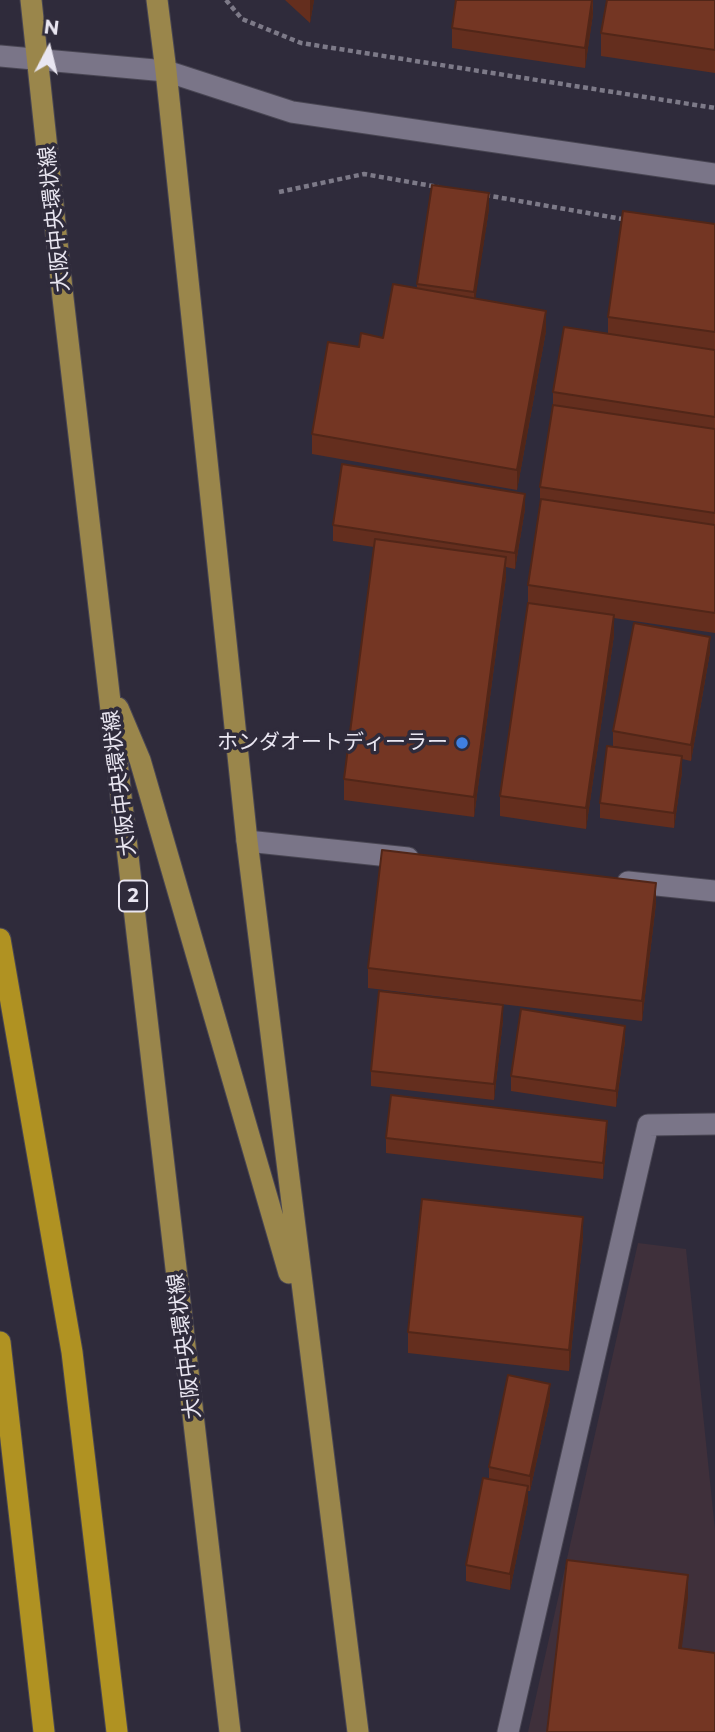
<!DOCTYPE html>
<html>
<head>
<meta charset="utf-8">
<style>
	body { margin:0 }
	#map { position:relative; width:715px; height:1732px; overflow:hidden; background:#2f2b3b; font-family:Montserrat,sans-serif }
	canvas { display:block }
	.north { position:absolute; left:14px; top:14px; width:70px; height:70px; -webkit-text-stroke:5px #2f2b3b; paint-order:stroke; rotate:7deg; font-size:19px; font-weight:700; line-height:28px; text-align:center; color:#e9e6f1 }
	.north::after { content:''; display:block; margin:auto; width:24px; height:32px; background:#e9e6f1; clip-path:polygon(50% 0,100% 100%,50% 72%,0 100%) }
</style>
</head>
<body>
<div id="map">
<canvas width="715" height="1732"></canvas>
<div class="north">N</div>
</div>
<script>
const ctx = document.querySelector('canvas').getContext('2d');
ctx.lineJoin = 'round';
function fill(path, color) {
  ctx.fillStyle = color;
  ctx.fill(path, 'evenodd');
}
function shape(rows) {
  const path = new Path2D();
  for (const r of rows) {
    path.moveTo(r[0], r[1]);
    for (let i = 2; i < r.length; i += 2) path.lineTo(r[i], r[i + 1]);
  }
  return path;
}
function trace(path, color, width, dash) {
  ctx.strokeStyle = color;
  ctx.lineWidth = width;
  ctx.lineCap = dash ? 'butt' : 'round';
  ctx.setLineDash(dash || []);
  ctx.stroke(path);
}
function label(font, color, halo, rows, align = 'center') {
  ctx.font = font + ' Montserrat,"Noto Sans JP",sans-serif';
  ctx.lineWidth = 7;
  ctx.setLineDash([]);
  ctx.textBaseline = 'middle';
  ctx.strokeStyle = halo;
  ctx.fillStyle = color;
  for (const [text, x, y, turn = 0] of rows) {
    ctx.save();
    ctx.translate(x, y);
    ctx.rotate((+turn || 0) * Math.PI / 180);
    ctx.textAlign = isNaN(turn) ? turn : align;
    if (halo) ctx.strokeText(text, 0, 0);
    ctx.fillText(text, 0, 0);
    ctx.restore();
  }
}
fill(shape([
	[638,1243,686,1249,715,1530,715,1732,528,1732]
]), '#3f303b');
const minor = shape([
	[247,841,408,858],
	[628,882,715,891],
	[508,1732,648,1125,715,1124]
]);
const tertiary = shape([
	[0,56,166,71,292,112,715,174]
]);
const primary = shape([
	[31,0,63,298,230,1732],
	[157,0,166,71,247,841,358,1732],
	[118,708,140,760,289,1273]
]);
const motorway = shape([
	[0,939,72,1352,117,1732],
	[0,1342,44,1732]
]);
trace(minor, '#494653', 23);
trace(tertiary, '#494653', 23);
trace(primary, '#494653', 23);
trace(motorway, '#494653', 23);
trace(shape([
	[226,0,242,19,301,43,715,108],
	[279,192,364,174,438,187],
	[485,195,628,220]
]), '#7d7a88', 4.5, [5, 3.5]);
trace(minor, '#7a7588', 21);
trace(tertiary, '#7a7588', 21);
trace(primary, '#9a864b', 21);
trace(motorway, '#b09222', 21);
fill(shape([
	[285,0,314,0,310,23],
	[593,0,593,14,585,68,452,48,452,28],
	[715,0,715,73,601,56,601,33],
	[489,209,475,298,546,331,517,490,312,454,312,434,359,347,383,338,417,288,417,284],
	[715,224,715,633,614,618,614,635,586,829,500,816,500,796,528,603,528,585,540,504,540,487,553,405,553,392,608,333,608,317],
	[525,509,515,569,506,567,506,577,474,817,344,800,344,779,374,547,333,541,333,525],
	[710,652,691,761,682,759,682,772,674,828,600,818,600,803,625,748,613,746,613,731],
	[656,903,642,1021,368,988,368,968],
	[503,1020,494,1100,371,1086,371,1071],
	[625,1041,616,1107,511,1091,511,1076],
	[607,1136,603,1179,386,1153,386,1138],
	[583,1237,569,1371,408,1353,408,1332],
	[550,1400,530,1491,528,1491,528,1502,510,1590,466,1581,466,1565,489,1479,489,1467]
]), '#642e1e');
fill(shape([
	[310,0,314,0,310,23],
	[592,0,593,14,585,68,585,48],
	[489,193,489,209,474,308,474,292],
	[546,311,546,331,517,490,517,470],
	[525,494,525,509,515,569,515,553],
	[506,557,506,577,474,817,474,797],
	[614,615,614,635,586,829,586,808],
	[710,637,710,652,691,761,691,745],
	[682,756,682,772,674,828,674,813],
	[656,883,656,903,642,1021,642,1001],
	[503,1005,503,1020,494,1100,494,1084],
	[625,1026,625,1041,616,1107,616,1091],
	[607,1121,607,1136,603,1179,603,1163],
	[583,1217,583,1237,569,1371,569,1350],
	[550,1384,550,1400,530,1491,530,1476],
	[528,1486,528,1502,510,1590,510,1574],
	[688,1575,688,1598,679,1671,679,1648]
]), '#512618');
const building = shape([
	[456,0,592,0,585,48,452,28,456,0],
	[607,0,715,0,715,50,601,33,607,0],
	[432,185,489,193,474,292,417,284,432,185],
	[623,211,715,224,715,332,608,317,623,211],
	[393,284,546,311,517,470,312,434,328,342,359,347,361,333,383,338,393,284],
	[564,327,715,350,715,417,553,392,564,327],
	[553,405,715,429,715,513,540,487,553,405],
	[342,464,525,494,515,553,333,525,342,464],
	[541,499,715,525,715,613,528,585,541,499],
	[375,539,506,557,474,797,344,779,375,539],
	[528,603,614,615,586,808,500,796,528,603],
	[634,623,710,637,691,745,613,731,634,623],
	[607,746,682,756,674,813,600,803,607,746],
	[382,850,656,883,642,1001,368,968,382,850],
	[379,991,503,1005,494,1084,371,1071,379,991],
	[521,1009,625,1026,616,1091,511,1076,521,1009],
	[391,1095,607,1121,603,1163,386,1138,391,1095],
	[422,1199,583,1217,569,1350,408,1332,422,1199],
	[508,1375,550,1384,530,1476,489,1467,508,1375],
	[483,1478,528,1486,510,1574,466,1565,483,1478],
	[567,1560,688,1575,679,1648,715,1653,715,1732,547,1732,567,1560]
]);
fill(building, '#743623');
trace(building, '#512618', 2);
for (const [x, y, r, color] of [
	[462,743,7,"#3f7fe0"]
]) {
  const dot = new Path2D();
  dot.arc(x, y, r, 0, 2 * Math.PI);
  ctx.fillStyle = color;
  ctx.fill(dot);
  trace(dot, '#2f2b3b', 2.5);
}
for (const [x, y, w] of [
	[133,896,28]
]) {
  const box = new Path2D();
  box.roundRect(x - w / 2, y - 15.5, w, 31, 5);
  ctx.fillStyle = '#2f2b3b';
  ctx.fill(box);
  trace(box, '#e9e6f1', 2);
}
label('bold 19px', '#e9e6f1', null, [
	["2",133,896]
]);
label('21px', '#e9e6f1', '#2f2b3b', [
	["大阪中央環状線",55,219,-96],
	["大阪中央環状線",120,783,-97],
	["大阪中央環状線",185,1346,-97]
]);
label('21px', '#e9e6f1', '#2f2b3b', [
	["ホンダオートディーラー",448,743]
], 'right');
</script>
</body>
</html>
